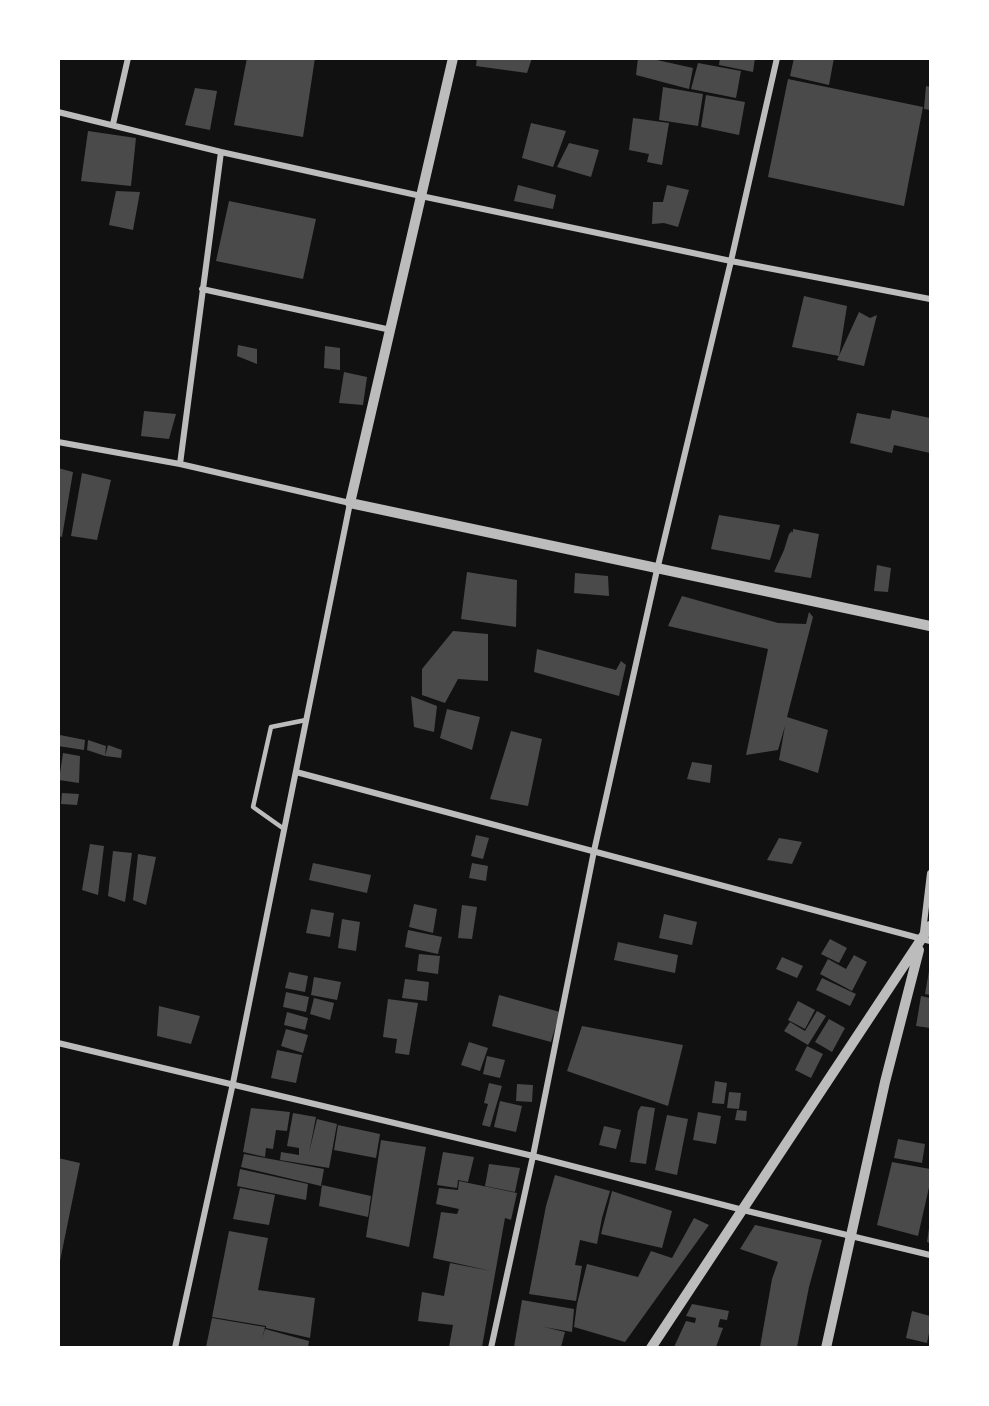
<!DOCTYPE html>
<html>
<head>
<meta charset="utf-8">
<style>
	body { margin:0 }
	#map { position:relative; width:989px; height:1406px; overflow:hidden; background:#111; font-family:Jost,sans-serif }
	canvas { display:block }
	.frame { position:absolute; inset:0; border:60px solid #fff; pointer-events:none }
</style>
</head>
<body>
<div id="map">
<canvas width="989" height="1406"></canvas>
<div class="frame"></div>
</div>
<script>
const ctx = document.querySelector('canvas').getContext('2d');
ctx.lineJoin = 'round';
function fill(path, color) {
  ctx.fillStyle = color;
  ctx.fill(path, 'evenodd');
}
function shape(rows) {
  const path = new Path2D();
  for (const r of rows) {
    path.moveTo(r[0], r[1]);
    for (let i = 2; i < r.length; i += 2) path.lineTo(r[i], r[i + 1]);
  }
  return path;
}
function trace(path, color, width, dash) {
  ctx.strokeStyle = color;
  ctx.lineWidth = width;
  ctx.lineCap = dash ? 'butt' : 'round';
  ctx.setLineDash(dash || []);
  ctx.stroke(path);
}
fill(shape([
	[247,58,315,58,303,137,234,125],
	[477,58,532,58,527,73,476,66],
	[638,58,648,58,693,68,689,89,636,75],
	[720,58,755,58,753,72,719,65],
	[794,58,834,58,829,85,790,76],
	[698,63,741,71,736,98,691,89],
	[788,79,923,107,904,206,768,177],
	[926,86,930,87,930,110,924,109],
	[663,87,703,94,698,126,659,120],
	[195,88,217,91,210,130,185,125],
	[706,95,745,102,739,135,701,127],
	[633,118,669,123,662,165,647,162,649,154,629,150],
	[531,123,566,131,553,167,522,158],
	[88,131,136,138,131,186,81,181],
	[569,143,599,150,591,177,557,167],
	[518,185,556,195,553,209,514,201],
	[667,185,689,190,678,227,664,223,652,224,653,202,663,202],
	[116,191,140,192,133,230,109,225],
	[229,201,316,219,303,279,216,261],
	[804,296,847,306,839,356,792,347],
	[859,312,870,318,877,315,864,366,837,360],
	[238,345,257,349,257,364,237,356],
	[325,346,340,348,340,370,324,368],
	[344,372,367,377,363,405,339,403],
	[892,410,930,418,930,453,894,445,892,453,850,443,857,413,890,419],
	[144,411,176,414,169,439,141,436],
	[58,468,73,472,62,537,58,536],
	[82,473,111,480,97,540,71,536],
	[719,515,780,525,770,560,711,549],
	[793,529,819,534,811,578,774,572,784,550,789,534,792,531,793,533],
	[877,565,891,568,888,592,874,591],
	[467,572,517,580,516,627,461,619],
	[575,573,608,576,609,596,574,593],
	[682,596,778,623,806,624,809,612,813,617,787,717,828,730,818,773,779,760,785,726,778,750,746,755,768,649,668,626],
	[453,631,488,634,488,681,458,679,445,703,422,695,422,669],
	[537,649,616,670,621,661,626,665,619,696,534,672],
	[411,696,437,706,434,732,414,727],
	[447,709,480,717,472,750,440,738],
	[511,731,542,739,528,806,490,799],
	[60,735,85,740,84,750,58,746],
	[88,740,106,746,105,756,108,745,122,750,121,758,105,756,87,750],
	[63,753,80,756,79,783,59,780],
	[692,762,712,765,710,783,687,779],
	[62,793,79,794,77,805,61,804],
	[476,835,489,838,483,859,471,856],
	[779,838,802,842,792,864,767,860],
	[90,844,104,846,98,895,82,890],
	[113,851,132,853,125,902,108,896],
	[138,854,156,857,146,905,133,900],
	[313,863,371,875,367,893,309,880],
	[472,863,488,866,486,881,469,878],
	[414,904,437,909,433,933,409,927],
	[462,905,477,907,472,939,458,938],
	[311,909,334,913,330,937,306,933],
	[664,914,697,922,692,945,659,938],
	[342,919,360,922,356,951,338,948],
	[408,930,442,937,438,954,405,947],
	[830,939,847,948,839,963,821,954],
	[618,942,678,955,675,973,614,960],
	[419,954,440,956,438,974,417,971],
	[854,955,867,962,852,991,820,974,828,959,846,969],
	[782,957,803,966,797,978,776,969],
	[929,971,930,971,930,995,925,994],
	[289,972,308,976,305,992,285,988],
	[314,977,341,982,337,1000,311,995],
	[822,978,856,994,850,1006,816,990],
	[405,979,429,982,427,1001,402,998],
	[286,992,309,997,306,1012,283,1007],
	[499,995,560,1012,551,1042,492,1026],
	[921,996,930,998,930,1028,916,1026],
	[314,998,334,1003,330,1020,310,1014],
	[388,999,418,1003,409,1055,395,1053,397,1039,383,1037],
	[798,1001,815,1010,805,1029,788,1020],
	[159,1006,200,1016,191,1044,157,1036],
	[817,1011,826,1016,808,1045,784,1031,790,1022,805,1031],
	[287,1012,308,1018,305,1030,284,1025],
	[829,1019,845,1028,832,1052,815,1042],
	[582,1026,683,1045,668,1106,567,1071],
	[286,1029,308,1035,303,1053,281,1046],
	[469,1042,488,1048,480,1071,461,1065],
	[807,1046,823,1054,811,1078,795,1070],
	[277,1050,302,1055,296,1083,271,1078],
	[487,1056,505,1060,500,1078,483,1074],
	[715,1081,727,1083,724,1104,712,1103],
	[489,1083,502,1086,490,1127,482,1125,488,1104,484,1103],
	[517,1084,533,1085,532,1102,516,1101],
	[729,1092,741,1093,739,1109,727,1108],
	[500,1101,522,1106,516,1132,494,1127],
	[641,1106,655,1108,646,1164,630,1162,638,1111],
	[251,1108,290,1112,287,1131,276,1130,273,1149,266,1148,265,1157,243,1152],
	[737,1110,747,1111,746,1121,735,1120],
	[698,1112,721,1116,716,1144,693,1140],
	[293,1113,316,1117,309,1153,317,1119,337,1124,329,1168,280,1160,281,1152,299,1155,299,1148,287,1146],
	[667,1115,688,1119,677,1175,655,1170],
	[338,1125,380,1134,376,1158,334,1150],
	[604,1126,621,1130,616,1149,599,1145],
	[898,1139,925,1144,922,1163,894,1158],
	[381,1140,426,1147,409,1247,366,1237],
	[443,1152,474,1157,468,1182,458,1180,457,1188,437,1185],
	[244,1154,324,1169,321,1186,241,1167],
	[58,1158,80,1163,60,1261,58,1261],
	[892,1162,930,1169,930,1183,918,1236,877,1225],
	[489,1164,520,1168,515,1192,485,1186],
	[240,1169,308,1184,306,1200,237,1186],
	[555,1175,610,1191,602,1218,597,1244,580,1240,575,1265,582,1266,576,1301,529,1294,546,1206],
	[459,1181,517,1193,511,1220,505,1218,482,1347,449,1347,453,1325,418,1321,422,1292,444,1296,450,1263,491,1271,433,1258,441,1212,457,1214,459,1209,436,1204,439,1188,458,1190],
	[322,1185,371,1196,368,1217,319,1206],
	[240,1188,275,1195,269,1225,233,1219],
	[612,1191,672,1211,662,1248,601,1234],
	[694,1218,709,1225,625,1342,574,1327,577,1304,587,1264,638,1277,651,1251,672,1258],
	[755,1225,822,1240,809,1287,797,1347,760,1347,772,1279,778,1262,740,1249],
	[929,1228,930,1228,930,1243,927,1242],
	[229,1231,268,1238,258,1290,315,1298,310,1338,266,1328,266,1326,212,1317],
	[522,1300,574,1309,572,1332,544,1327,565,1332,561,1347,514,1347],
	[692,1304,729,1311,727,1320,720,1319,718,1327,723,1328,716,1347,674,1347,686,1321,695,1323,696,1318,686,1316],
	[912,1311,930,1316,930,1328,927,1343,906,1338],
	[212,1318,265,1327,262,1339,265,1329,309,1341,308,1347,206,1347]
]), '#4a4a4a');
trace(shape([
	[284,829,253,807,271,727,306,720]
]), '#bcbcbc', 4.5);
trace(shape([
	[58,112,221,152,421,196,731,261,930,299],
	[113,124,128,58],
	[202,289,391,330],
	[58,442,180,464,350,503,233,1083,175,1348],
	[180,464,221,152],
	[296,772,930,941],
	[923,932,930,873],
	[58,1043,533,1156,743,1210,930,1255],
	[491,1348,533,1156,594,851,657,570,731,261,777,58]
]), '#bcbcbc', 6);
trace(shape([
	[453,58,350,503,930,626],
	[651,1348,930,926],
	[826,1348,885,1082,919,950]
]), '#bcbcbc', 10);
</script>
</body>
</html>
